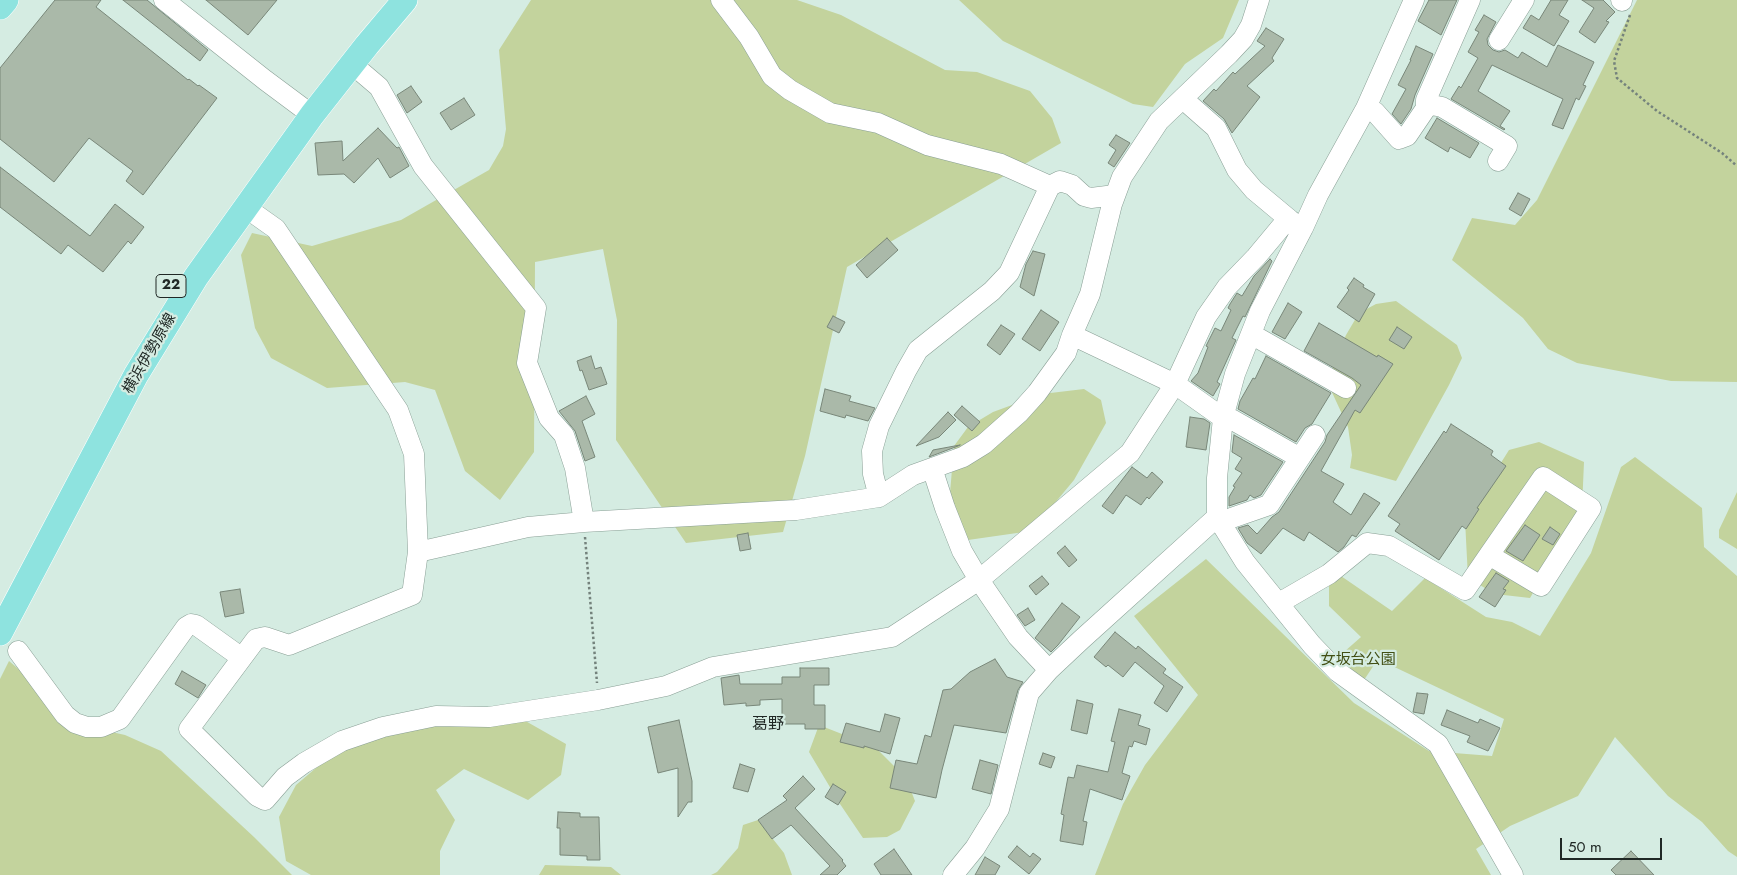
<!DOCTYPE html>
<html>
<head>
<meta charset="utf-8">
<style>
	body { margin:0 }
	#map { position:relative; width:1737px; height:875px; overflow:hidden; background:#d5ece2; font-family:Jost,sans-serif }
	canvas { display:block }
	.scale { position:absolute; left:1560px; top:838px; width:102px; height:22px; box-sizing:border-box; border:2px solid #202825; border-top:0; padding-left:6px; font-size:15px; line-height:18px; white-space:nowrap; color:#202825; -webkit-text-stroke:4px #d5ece2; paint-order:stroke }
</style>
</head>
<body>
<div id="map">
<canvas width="1737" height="875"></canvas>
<div class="scale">50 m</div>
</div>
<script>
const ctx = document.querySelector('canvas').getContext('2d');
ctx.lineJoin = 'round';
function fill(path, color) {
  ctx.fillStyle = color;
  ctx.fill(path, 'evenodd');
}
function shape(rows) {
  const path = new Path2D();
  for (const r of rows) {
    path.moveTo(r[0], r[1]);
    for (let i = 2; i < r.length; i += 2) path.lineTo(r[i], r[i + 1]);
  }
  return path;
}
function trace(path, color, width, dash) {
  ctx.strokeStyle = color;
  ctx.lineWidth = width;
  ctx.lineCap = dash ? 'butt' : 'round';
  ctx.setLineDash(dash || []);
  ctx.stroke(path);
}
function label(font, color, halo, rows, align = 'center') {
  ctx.font = font + ' Jost,"Noto Sans JP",sans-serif';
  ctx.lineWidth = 4.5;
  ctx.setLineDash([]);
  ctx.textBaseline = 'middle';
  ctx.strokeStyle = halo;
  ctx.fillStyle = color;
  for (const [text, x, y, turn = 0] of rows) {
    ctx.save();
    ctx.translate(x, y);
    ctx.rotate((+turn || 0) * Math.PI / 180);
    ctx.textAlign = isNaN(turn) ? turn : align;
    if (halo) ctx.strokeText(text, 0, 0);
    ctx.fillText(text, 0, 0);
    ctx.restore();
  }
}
fill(shape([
	[531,0,797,0,841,15,945,70,977,72,1030,91,1052,118,1061,143,847,267,805,456,783,532,686,543,616,440,617,320,603,249,535,262,534,452,500,500,465,471,435,390,405,382,327,388,271,358,255,328,241,255,252,233,312,246,401,220,489,170,503,146,506,129,499,50],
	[959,0,1239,0,1223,38,1185,64,1153,107,1133,104,1003,41],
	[1637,0,1737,0,1737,382,1671,381,1577,363,1548,349,1523,318,1452,260,1472,218,1515,225,1537,200],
	[1396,301,1457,345,1462,358,1449,385,1396,481,1350,468,1352,455,1348,427,1330,388,1333,364,1346,335,1359,313,1376,304],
	[1084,389,1101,400,1106,423,1074,480,1044,516,1024,532,968,540,950,493,954,446,968,427,993,412,1042,394],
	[1539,442,1584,462,1582,508,1530,598,1495,594,1468,578,1465,520,1509,450],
	[1635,457,1702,508,1704,547,1737,576,1737,857,1728,851,1702,822,1668,796,1615,737,1578,796,1510,826,1476,849,1491,875,1095,875,1123,804,1145,765,1198,695,1134,616,1206,559,1354,703,1429,751,1492,756,1504,719,1386,663,1380,656,1364,680,1336,659,1361,637,1329,606,1329,580,1338,574,1392,611,1425,578,1486,617,1512,622,1540,636,1591,553,1621,467],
	[1737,492,1737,549,1719,538,1719,530],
	[9,661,78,720,107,731,125,735,161,751,254,837,292,875,0,875,0,679],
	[522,719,566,744,561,775,528,800,464,769,436,790,455,820,440,851,440,875,311,875,286,861,279,817,296,785,350,739,407,725],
	[819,725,875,747,906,778,915,801,900,830,887,837,863,838,840,804,809,752],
	[758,820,784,853,792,875,711,875,717,872,738,848,743,825],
	[545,865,611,867,621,875,539,875]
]), '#c3d39d');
const building = shape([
	[55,0,101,0,96,7,188,80,189,79,198,86,199,85,217,98,143,195,126,181,133,171,89,138,54,182,0,139,0,68,55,0],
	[123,0,147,0,208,50,200,61,123,0],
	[206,0,277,0,248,35,206,0],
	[1429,0,1457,0,1441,35,1418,21,1429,0],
	[1551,0,1568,0,1559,15,1569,21,1554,46,1523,28,1531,15,1539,20,1551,0],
	[1582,0,1603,0,1615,12,1606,21,1609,22,1595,43,1579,32,1594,8,1582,0],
	[1484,15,1496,22,1487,39,1488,45,1493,50,1499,52,1505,50,1518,58,1522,52,1547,67,1558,45,1594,62,1583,85,1586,86,1579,100,1576,98,1563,129,1552,125,1563,99,1492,65,1478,91,1510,111,1500,126,1505,129,1504,130,1451,99,1459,86,1461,88,1478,58,1468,52,1479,32,1475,30,1484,15],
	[1266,28,1284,39,1272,58,1274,61,1247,86,1260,97,1232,133,1224,119,1203,101,1214,89,1216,91,1233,72,1235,74,1265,46,1257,41,1266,28],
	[1416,46,1433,54,1415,95,1411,109,1401,124,1392,114,1406,89,1398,85,1411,60,1410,60,1416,46],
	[411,86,422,102,407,113,397,95,411,86],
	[464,98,475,115,451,130,440,113,464,98],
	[1437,118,1479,143,1470,158,1450,147,1448,152,1425,138,1437,118],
	[378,128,397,148,399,147,409,166,390,178,378,158,354,183,344,174,318,175,315,143,342,141,343,161,378,128],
	[1116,135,1130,143,1114,167,1108,163,1116,150,1109,145,1116,135],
	[0,167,90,236,115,204,144,227,131,244,128,241,103,272,68,245,61,254,0,207,0,167],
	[1518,193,1530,199,1521,216,1509,209,1518,193],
	[887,238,898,250,867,278,856,265,887,238],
	[1033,251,1045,254,1034,296,1020,287,1026,264,1033,251],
	[1270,259,1272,261,1245,317,1243,316,1232,338,1236,340,1217,382,1220,384,1213,396,1191,381,1198,373,1208,347,1206,346,1215,328,1221,331,1231,310,1228,308,1230,304,1237,293,1242,296,1254,276,1270,259],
	[1354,278,1364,285,1363,287,1375,294,1359,322,1337,307,1349,290,1347,288,1354,278],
	[1288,303,1302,312,1285,339,1272,332,1288,303],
	[1041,310,1059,322,1040,351,1022,339,1041,310],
	[833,316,845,322,839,333,827,327,833,316],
	[1319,323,1377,357,1378,355,1393,364,1360,413,1355,410,1321,471,1344,484,1333,502,1351,515,1364,493,1380,503,1356,537,1352,535,1344,547,1338,552,1309,532,1304,541,1283,528,1261,554,1247,543,1238,528,1248,525,1257,534,1272,517,1279,512,1325,442,1327,435,1361,385,1352,378,1304,351,1319,323],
	[1001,325,1015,334,1000,355,987,345,1001,325],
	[1397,327,1412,337,1404,349,1389,340,1397,327],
	[591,356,595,369,601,367,607,384,589,390,582,370,580,371,577,361,591,356],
	[1266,356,1331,393,1312,424,1305,428,1296,442,1238,409,1240,401,1253,378,1255,379,1266,356],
	[825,389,851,396,849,401,875,408,868,421,846,415,845,418,820,411,825,389],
	[586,396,595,414,582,421,595,457,585,461,575,431,559,411,586,396],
	[962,406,980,422,972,431,954,415,962,406],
	[948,412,956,420,939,437,916,446,948,412],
	[1190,417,1204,419,1210,423,1206,450,1186,447,1190,417],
	[1451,424,1493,451,1491,455,1506,466,1477,508,1479,509,1466,529,1462,526,1439,560,1395,531,1400,524,1388,516,1444,431,1446,433,1451,424],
	[1234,435,1283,462,1261,495,1254,498,1250,495,1247,500,1229,506,1229,497,1235,487,1233,486,1242,473,1235,469,1242,458,1232,452,1234,435],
	[960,445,958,446,929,457,933,450,960,445],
	[1132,467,1147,478,1152,472,1163,482,1149,499,1147,497,1141,505,1126,495,1113,514,1102,506,1132,467],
	[1525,525,1540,535,1523,561,1506,551,1525,525],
	[1550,527,1560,534,1553,545,1542,539,1550,527],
	[748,533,751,549,740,551,737,535,748,533],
	[1065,546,1077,560,1069,567,1057,553,1065,546],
	[1496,573,1509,581,1503,589,1506,590,1495,607,1479,597,1496,573],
	[1042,576,1049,584,1036,595,1029,586,1042,576],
	[240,589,244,613,225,617,220,592,240,589],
	[1062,603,1080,617,1058,645,1051,652,1035,638,1062,603],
	[1028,608,1035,620,1025,626,1017,615,1028,608],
	[1115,632,1136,649,1138,646,1150,656,1166,669,1163,673,1183,687,1167,712,1154,703,1164,686,1135,662,1123,677,1108,665,1106,667,1094,657,1115,632],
	[995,659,1007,677,1023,682,1018,690,1006,733,954,725,942,770,936,798,890,788,896,760,917,764,925,735,931,737,943,690,951,689,970,672,995,659],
	[800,668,829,668,829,685,814,685,814,705,825,705,825,729,805,729,805,724,782,724,782,699,760,700,760,705,746,706,746,703,724,705,721,678,739,675,740,684,782,684,782,677,800,677,800,668],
	[182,671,206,685,198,698,175,684,182,671],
	[1417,693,1428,694,1424,714,1413,712,1417,693],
	[1077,700,1093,704,1087,734,1071,730,1077,700],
	[1119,709,1141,715,1138,725,1150,729,1146,745,1134,741,1132,747,1129,746,1122,773,1130,776,1122,800,1090,789,1083,821,1087,822,1083,845,1060,841,1064,815,1061,814,1068,777,1074,778,1077,765,1108,772,1115,742,1111,741,1119,709],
	[1447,710,1478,723,1480,719,1500,728,1488,751,1467,742,1470,736,1441,725,1447,710],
	[885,714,900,718,890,754,864,746,864,748,840,742,846,723,880,732,885,714],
	[679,720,692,781,692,802,688,802,678,817,678,768,658,773,648,727,679,720],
	[1043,753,1055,757,1051,768,1039,764,1043,753],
	[980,760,998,765,991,794,972,789,980,760],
	[740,764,755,769,748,792,733,788,740,764],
	[803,776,815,789,795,808,843,860,842,861,846,866,837,875,820,875,830,866,791,825,772,839,758,820,787,800,783,796,803,776],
	[833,784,846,792,838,805,825,797,833,784],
	[558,812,580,813,580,817,599,817,600,860,587,860,587,856,560,855,560,828,557,828,558,812],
	[1017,846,1030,857,1033,853,1041,859,1029,874,1008,857,1017,846],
	[894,849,912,875,881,875,874,864,894,849],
	[1631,851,1654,875,1616,875,1611,870,1631,851],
	[985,857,1000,866,995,875,975,875,985,857]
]);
fill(building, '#aab9a9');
trace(building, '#798779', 1);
const minor = shape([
	[164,0,265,80,312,115],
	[721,0,749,37,772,76,790,90,830,113,878,123,927,145,1001,164,1050,186,1060,181,1072,185,1084,196,1091,198,1115,195],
	[1621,0,1622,1],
	[1499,40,1524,0],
	[352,64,379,87,423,166,536,308,527,363,549,418,564,435,575,468,584,522],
	[1183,99,1216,128,1237,170,1254,190,1290,220,1301,228],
	[1366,108,1375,112,1399,139,1407,136,1426,108,1432,105,1442,107,1507,146,1498,161],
	[1426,108,1426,100,1470,0],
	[245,207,276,229,398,410,414,454,418,552,412,595,289,645,265,637,256,639,189,729,257,796,265,800,285,777,304,763,342,741,383,727,436,716,489,717,598,700,666,686,713,667,892,637,979,580,1130,453,1175,384,1206,317,1227,287,1256,257,1281,227,1290,220],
	[1251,334,1346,388],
	[1072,335,1175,384,1223,418],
	[1224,415,1300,458],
	[932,468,945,508,962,551,979,580,1018,637,1049,670],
	[879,497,873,474,872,451,879,426,906,371,918,350,992,291,1009,273,1050,186],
	[1217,517,1245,562,1312,645,1338,672,1438,744,1513,875],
	[1220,522,1269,505,1315,435],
	[418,552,528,527,584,522,796,510,879,497,913,475,963,457,984,444,1019,413,1037,393,1066,353,1072,335,1090,294,1112,204,1122,177,1159,121,1229,54,1243,39,1251,25,1259,0],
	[1279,603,1329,574,1367,543,1389,546,1465,590,1489,555,1543,477,1591,508,1541,586,1489,555],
	[18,651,65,715,75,723,87,727,101,727,120,719,186,627,191,624,196,625,242,658],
	[953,875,975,848,999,809,1029,693,1049,670,1081,640,1217,517,1217,478,1223,418,1235,374,1260,311,1303,228,1318,195,1366,108,1414,0]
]);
const major = shape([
	[0,7,6,0],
	[0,633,136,375,196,277,312,115,367,45,405,0]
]);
trace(minor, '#899f95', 21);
trace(major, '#fff', 26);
trace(shape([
	[1630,15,1614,61,1617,78,1657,111,1722,153,1737,166],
	[585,537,597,683]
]), '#74827c', 2.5, [2.5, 2.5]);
trace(minor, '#fff', 20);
trace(major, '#8ee3df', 25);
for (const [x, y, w] of [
	[171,286,30]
]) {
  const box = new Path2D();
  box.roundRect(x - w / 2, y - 11.5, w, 23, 4);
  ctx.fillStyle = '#d5ece2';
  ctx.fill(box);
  trace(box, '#202825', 1);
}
label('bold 14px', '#202825', null, [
	["22",171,286]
]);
label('15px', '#202825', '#d5ece2', [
	["横浜伊勢原線",150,354,-60]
]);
label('15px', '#424f14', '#d5ece2', [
	["女坂台公園",1358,660]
]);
label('16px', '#202825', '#d5ece2', [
	["葛野",768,725]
]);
</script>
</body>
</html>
